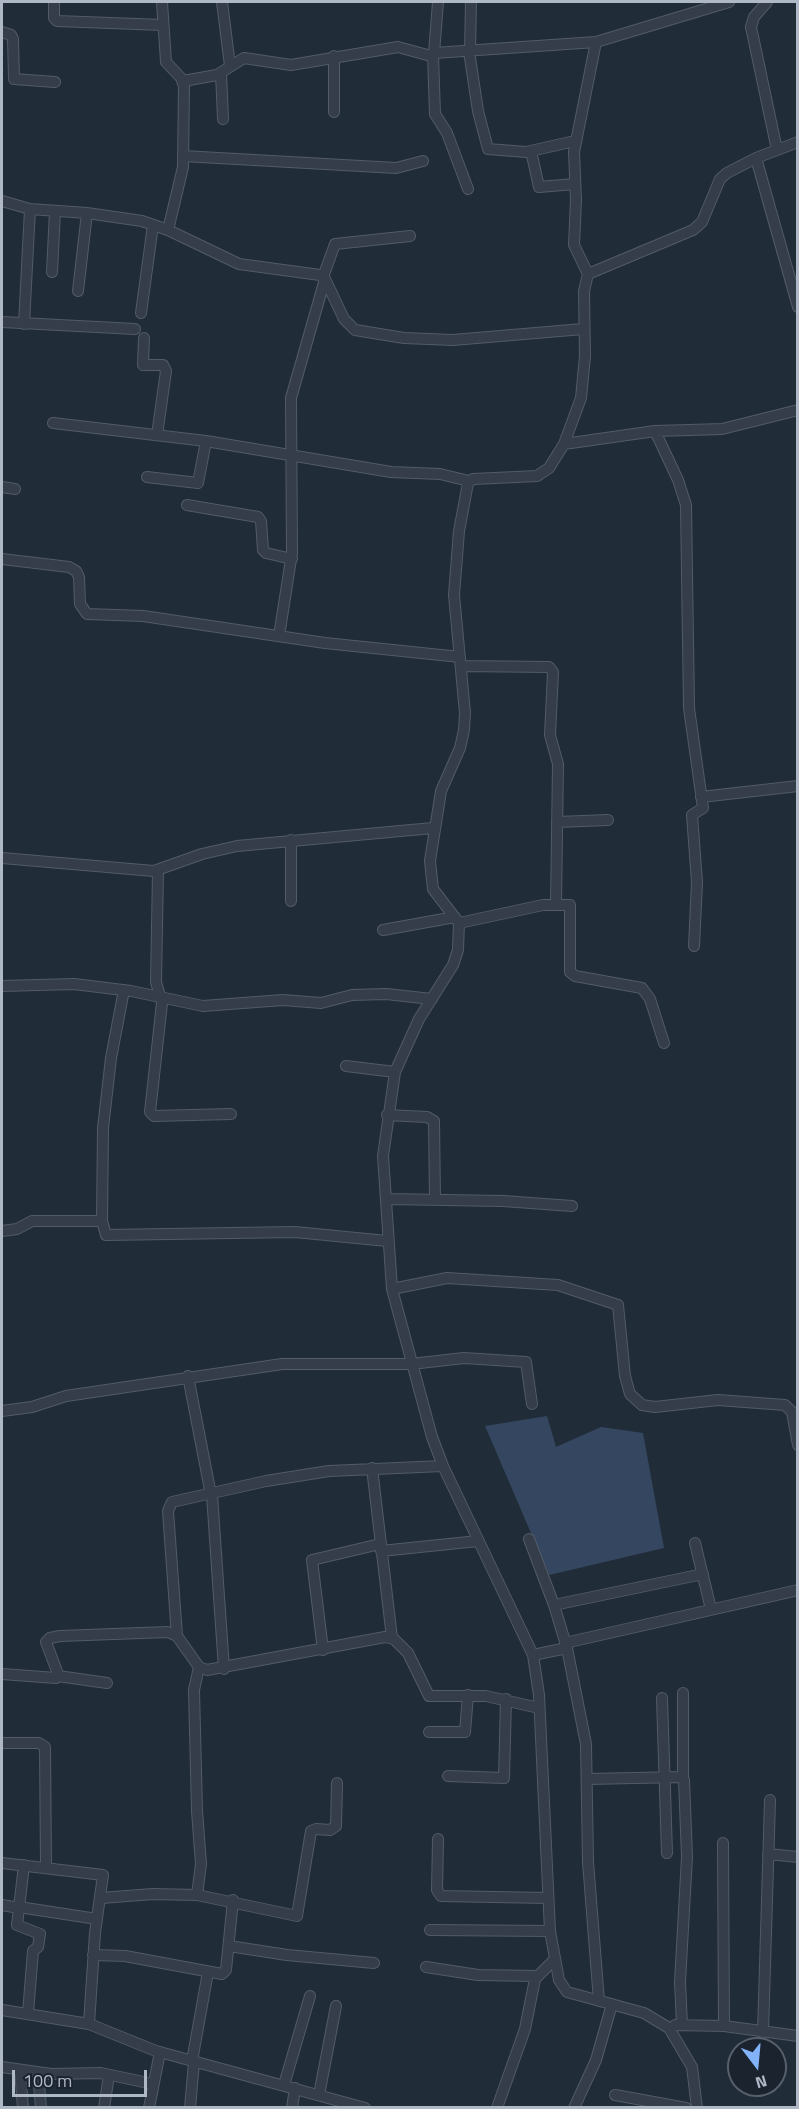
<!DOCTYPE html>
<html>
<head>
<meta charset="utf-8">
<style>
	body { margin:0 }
	#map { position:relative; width:799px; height:2109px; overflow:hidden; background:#212c39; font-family:"Titillium Web",sans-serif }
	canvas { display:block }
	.frame { position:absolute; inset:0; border:3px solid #afb8c6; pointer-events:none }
	.north { position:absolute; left:727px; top:2037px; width:60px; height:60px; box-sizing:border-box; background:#1a232e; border:2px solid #565f6b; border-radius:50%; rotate:164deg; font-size:16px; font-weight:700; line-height:24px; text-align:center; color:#afb8c6 }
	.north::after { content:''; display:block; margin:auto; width:21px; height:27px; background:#82b2f8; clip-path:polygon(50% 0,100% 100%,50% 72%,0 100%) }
	.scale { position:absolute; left:12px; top:2070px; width:135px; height:27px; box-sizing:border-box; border:3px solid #afb8c6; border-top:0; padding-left:8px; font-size:18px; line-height:21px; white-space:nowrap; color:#afb8c6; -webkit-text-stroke:4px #1a232e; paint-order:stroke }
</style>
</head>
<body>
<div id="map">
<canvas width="799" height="2109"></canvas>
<div class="frame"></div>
<div class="north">N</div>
<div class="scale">100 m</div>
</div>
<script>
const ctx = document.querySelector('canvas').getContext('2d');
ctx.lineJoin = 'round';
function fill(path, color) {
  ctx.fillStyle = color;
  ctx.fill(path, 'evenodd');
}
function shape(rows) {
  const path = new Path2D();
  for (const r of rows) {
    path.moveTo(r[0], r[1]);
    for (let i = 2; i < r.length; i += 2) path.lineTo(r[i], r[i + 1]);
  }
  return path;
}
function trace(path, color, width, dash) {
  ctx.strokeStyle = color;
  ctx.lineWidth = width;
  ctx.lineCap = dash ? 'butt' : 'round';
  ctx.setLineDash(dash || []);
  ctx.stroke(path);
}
fill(shape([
	[547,1416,556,1447,601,1427,643,1433,664,1548,549,1575,485,1426]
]), '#354760');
const minor = shape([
	[54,2,54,18,57,21,163,25],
	[162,2,166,62,181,78,184,86,183,167,168,230],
	[222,2,230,66],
	[767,2,754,17,751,27,777,150],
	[2,32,11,35,13,39,14,79,55,82],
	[469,51,478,111,488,149,526,152,575,141],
	[470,51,471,2],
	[434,53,596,42,729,2],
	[433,55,435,114,447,133,468,189],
	[334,56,334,112],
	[221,73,223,119],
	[183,81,217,75,244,58,291,65,398,47,431,56,434,53,438,2],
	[531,151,539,187,575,184],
	[183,156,396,168,423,161],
	[756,158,798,307],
	[2,201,30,209,87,213,142,221,168,230,239,264,320,275,325,279,344,319,355,330,404,338,453,340,583,329],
	[52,272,55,211],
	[588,274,574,245,576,200,574,152,596,42],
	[323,277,335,244,410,236],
	[78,291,87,213],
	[141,313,153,225],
	[2,322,135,329],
	[24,324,30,209],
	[144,338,143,365,163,365,166,371,157,435],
	[53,423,206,441,391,472,440,474,469,481],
	[655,431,678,480,686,505,689,708,703,808,692,815,697,882,694,946],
	[564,444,655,431,722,429,798,410],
	[147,477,198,483,206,441],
	[2,487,15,489],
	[187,505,258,517,261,521,263,550,266,553,292,559],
	[2,559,69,567,76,571,79,577,80,604,87,614,143,616,325,643,460,657],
	[279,636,292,553,291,398,325,279],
	[461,666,549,667,553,672,550,735,558,764,556,904],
	[701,797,798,786],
	[557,822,608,820],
	[2,858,154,871,202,854,237,846,433,828],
	[158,871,156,982,162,1003,150,1112,154,1116,231,1114],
	[291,901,291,840],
	[459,923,543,905,570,905,570,972,575,976,642,988,650,999,664,1043],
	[383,930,455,917],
	[2,986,74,984,131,991,203,1006,283,1000,321,1003,352,995,386,994,432,999],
	[124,990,111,1058,103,1128,102,1221,106,1235,295,1232,387,1241],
	[346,1066,395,1072],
	[387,1115,427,1117,434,1121,435,1199],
	[386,1199,503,1201,572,1206],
	[2,1231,17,1229,32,1221,102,1221],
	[392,1289,447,1278,558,1285,618,1305,625,1376,630,1394,642,1405,655,1407,718,1400,785,1405,792,1412,798,1445],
	[188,1376,211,1495],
	[2,1411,32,1407,66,1396,282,1364,411,1364,464,1358,526,1362,532,1404],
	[372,1468,392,1638],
	[212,1495,224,1669],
	[529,1539,554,1605,567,1648,586,1744,588,1862,599,2001],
	[695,1543,711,1609],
	[381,1551,478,1541],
	[554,1605,703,1574],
	[177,1636,168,1511,172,1502,266,1481,329,1471,443,1466],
	[565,1643,798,1590],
	[323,1650,312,1560,380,1544],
	[533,1655,567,1648],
	[2,1674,56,1678,58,1674,46,1642,50,1638,60,1636,168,1632,177,1636,199,1667,207,1670,385,1637,394,1639,408,1653,429,1696,486,1696,539,1708],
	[58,1676,107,1683],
	[683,1693,683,1778],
	[662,1698,667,1853],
	[429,1732,465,1732,468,1695],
	[2,1743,39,1743,45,1747,46,1867],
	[448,1776,504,1778,506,1699],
	[588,1779,681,1777,684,1780,687,1857,680,1982,682,2025],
	[438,1839,437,1890,441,1896,548,1898],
	[723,1843,724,2026],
	[768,1854,798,1857],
	[2,1863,103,1875,95,1933,89,2024],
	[24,1865,17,1925,40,1934,38,1947,33,1951,28,2013],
	[197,1895,201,1864,197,1811,194,1690,199,1667],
	[101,1898,153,1894,197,1895,297,1916,311,1831,316,1829,330,1830,336,1826,337,1783],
	[2,1905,19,1908],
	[19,1907,97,1919],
	[430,1930,550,1931],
	[229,1946,287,1955,374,1963],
	[93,1955,125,1956,222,1974,226,1970,233,1900],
	[426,1967,478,1975,537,1976],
	[2,2010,89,2024,156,2051,365,2108],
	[675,2025,724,2026,798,2036],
	[763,2032,770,1800],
	[192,2061,208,1972],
	[2,2067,51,2074,101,2073,153,2084],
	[20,2070,23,2108],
	[38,2072,41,2108],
	[284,2085,310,1996],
	[319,2095,336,2006],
	[615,2095,686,2108],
	[104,2108,109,2075],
	[149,2108,160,2052],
	[190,2108,194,2062],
	[292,2108,295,2088],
	[497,2108,525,2029,535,1979,553,1961],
	[574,2108,596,2060,612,2004],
	[697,2108,692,2067,669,2028,644,2013,567,1992,559,1980,550,1931,539,1695,533,1655,443,1466,432,1437,392,1289,383,1156,395,1072,419,1019,453,965,458,950,459,923,433,889,430,861,441,791,460,748,464,730,465,713,454,595,459,531,468,483,473,479,537,476,549,468,564,444,581,398,585,356,584,291,588,274,693,230,702,222,720,179,727,173,756,158,798,142]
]);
trace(minor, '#525b67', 12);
trace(minor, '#343d49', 10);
</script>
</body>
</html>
